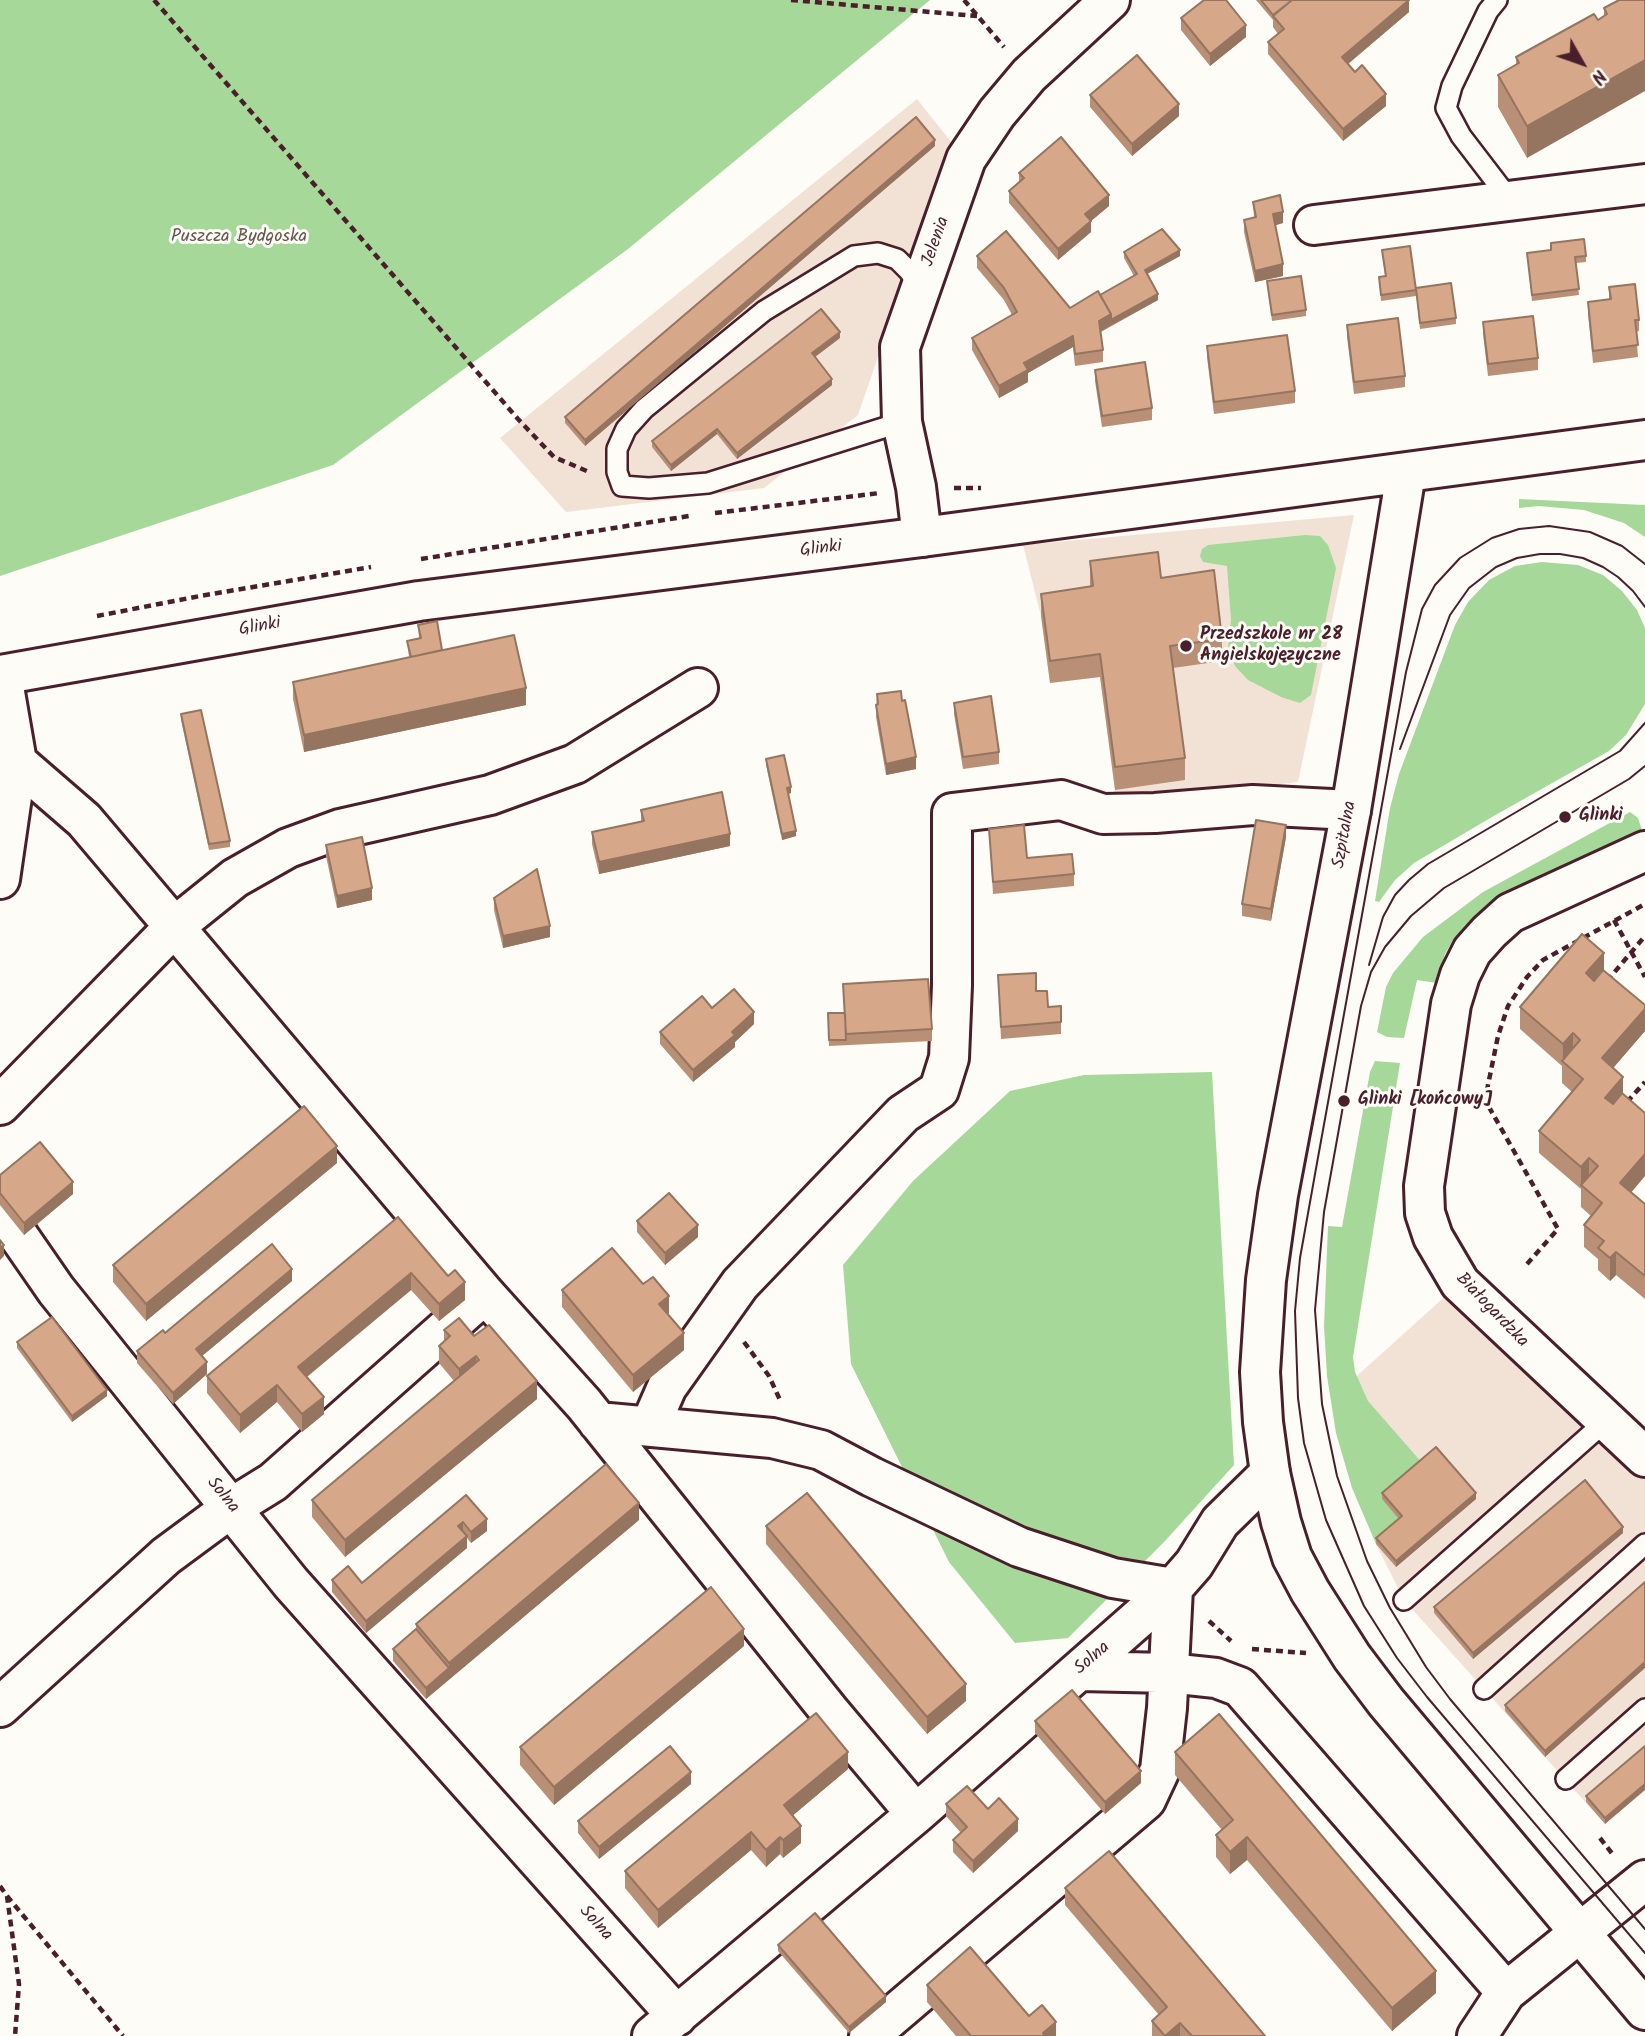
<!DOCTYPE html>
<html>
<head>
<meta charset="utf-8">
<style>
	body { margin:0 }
	#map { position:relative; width:1645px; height:2036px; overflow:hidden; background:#fdfcf7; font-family:Kalam,sans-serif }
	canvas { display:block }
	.north { position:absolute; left:1547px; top:28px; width:70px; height:70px; -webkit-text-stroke:5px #fdfcf7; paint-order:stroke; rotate:130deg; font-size:19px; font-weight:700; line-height:28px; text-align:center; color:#4a1f2b }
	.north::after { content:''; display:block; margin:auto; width:24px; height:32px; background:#4a1f2b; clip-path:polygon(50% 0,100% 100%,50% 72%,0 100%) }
</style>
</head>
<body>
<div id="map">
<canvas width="1645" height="2036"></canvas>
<div class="north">N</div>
</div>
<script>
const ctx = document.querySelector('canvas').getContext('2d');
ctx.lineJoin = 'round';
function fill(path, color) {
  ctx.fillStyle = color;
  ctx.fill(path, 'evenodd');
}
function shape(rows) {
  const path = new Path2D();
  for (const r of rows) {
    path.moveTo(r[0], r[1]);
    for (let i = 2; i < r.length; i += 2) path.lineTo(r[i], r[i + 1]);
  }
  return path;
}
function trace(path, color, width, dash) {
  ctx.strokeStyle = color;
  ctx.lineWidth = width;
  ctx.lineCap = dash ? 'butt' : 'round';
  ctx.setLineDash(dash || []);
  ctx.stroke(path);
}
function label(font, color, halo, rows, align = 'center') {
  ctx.font = font + ' Kalam,sans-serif';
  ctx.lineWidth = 6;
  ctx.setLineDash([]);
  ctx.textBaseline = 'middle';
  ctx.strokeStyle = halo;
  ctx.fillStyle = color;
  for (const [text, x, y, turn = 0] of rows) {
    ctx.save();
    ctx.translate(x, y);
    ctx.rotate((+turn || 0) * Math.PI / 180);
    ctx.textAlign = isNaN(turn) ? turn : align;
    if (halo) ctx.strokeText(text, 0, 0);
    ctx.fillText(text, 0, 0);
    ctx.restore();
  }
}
fill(shape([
	[917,99,952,143,858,415,764,488,566,512,500,438],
	[1354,515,1298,782,1153,800,1112,798,1115,790,1100,677,1050,683,1041,616,1023,545],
	[1460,1283,1645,1456,1645,1790,1605,1824,1404,1600,1376,1544,1339,1392]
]), '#f2e2d6');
fill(shape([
	[0,0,930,0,628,249,333,465,0,576],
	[1519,499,1645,505,1645,537,1624,523,1584,510,1539,506,1519,508],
	[1305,535,1320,536,1328,545,1336,568,1311,695,1300,703,1281,697,1248,680,1235,666,1228,647,1231,620,1227,566,1203,562,1200,556,1202,549,1208,545],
	[1542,562,1578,565,1603,575,1622,591,1637,610,1645,628,1645,704,1626,735,1609,751,1492,817,1414,863,1395,880,1379,902,1375,901,1390,808,1399,774,1455,625,1468,602,1489,580,1515,566],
	[1630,812,1638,818,1642,830,1506,894,1476,915,1453,940,1445,954,1437,983,1417,980,1404,1038,1387,1037,1377,1032,1386,987,1393,973,1423,937,1483,892],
	[1375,1061,1400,1063,1353,1357,1355,1372,1368,1401,1423,1464,1402,1522,1376,1544,1352,1488,1336,1433,1327,1376,1324,1326,1328,1226,1342,1227,1370,1072],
	[1212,1072,1234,1465,1165,1541,1068,1638,1015,1643,949,1562,851,1364,843,1265,913,1181,1010,1091,1084,1075]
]), '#a6d89a');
const lane = shape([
	[1497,0,1488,11,1452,86,1446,108,1461,136,1510,200],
	[902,422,708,483,649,488,622,486,617,472,617,449,626,429,644,409,764,311,854,256,878,253,897,259,909,271,921,288],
	[1404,1600,1606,1421],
	[1484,1689,1645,1544],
	[1566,1779,1645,1709]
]);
const street = shape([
	[1314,225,1645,184],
	[922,537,916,487,902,422,900,347,966,159,997,113,1029,75,1110,0],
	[2,675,17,762,84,820,485,1294,584,1404,831,1713,916,1814],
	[1645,851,1510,913,1489,932,1472,951,1460,975,1451,1004,1424,1186,1425,1213,1433,1237,1460,1283,1645,1457],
	[0,879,17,762],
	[0,1105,174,927,235,878,288,848,340,829,490,795,575,764,698,688],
	[0,1209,56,1290,291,1583,677,2016],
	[598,1422,772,1438,821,1450,872,1477,1019,1547,1113,1578,1173,1588,1167,1708,1160,1770,1146,1800,869,2036],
	[650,1426,667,1387,740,1284,903,1114,939,1090,949,1058,952,985,952,813,1061,800,1103,814,1155,813,1253,805,1351,810],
	[1080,1671,1169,1673,1216,1678,1240,1687,1506,1992],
	[0,1707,166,1556,231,1508,273,1482,485,1294],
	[652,2036,916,1814,1173,1588,1194,1564,1220,1522,1270,1473],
	[1477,2036,1506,1992,1645,1880]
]);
const secondary = shape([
	[1406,473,1351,810,1278,1195,1266,1280,1260,1372,1263,1422,1270,1473,1281,1522,1292,1557,1310,1591,1352,1657,1386,1702,1645,2010],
	[0,675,419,601,922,537,1645,440]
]);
trace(lane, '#4a1f2b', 24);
trace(street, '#4a1f2b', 44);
trace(secondary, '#4a1f2b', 44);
trace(shape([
	[154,0,518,419,554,457,589,472],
	[791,0,977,16],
	[964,0,1004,47],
	[954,488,981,488],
	[715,513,880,493],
	[421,559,689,516],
	[97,616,200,596,371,567],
	[1614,920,1645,977],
	[1607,981,1645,936],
	[1627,1102,1645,1082],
	[1527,1264,1558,1229,1485,1100,1498,1036,1508,1006,1527,977,1543,960,1645,904],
	[744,1342,769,1376,780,1400],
	[1209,1621,1231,1641],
	[1252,1649,1306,1653],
	[1600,1838,1614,1856],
	[0,1886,7,1896,19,1984,15,2036],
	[7,1896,123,2036]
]), '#4a1f2b', 4.5, [7, 5]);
trace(lane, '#fdfcf7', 19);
trace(street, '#fdfcf7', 38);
trace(secondary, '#fdfcf7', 38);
trace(shape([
	[1645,564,1622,546,1590,532,1549,526,1519,529,1492,538,1460,558,1435,585,1422,609,1406,672,1317,1163,1300,1258,1295,1311,1298,1398,1304,1443,1326,1520,1364,1606,1397,1658,1427,1697,1645,1953],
	[1400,749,1450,615,1469,588,1496,567,1517,558,1540,554,1560,554,1583,558,1603,567,1618,577,1633,591,1645,607],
	[1645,766,1629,779,1444,888,1411,916,1385,947,1371,972,1361,1006,1324,1212,1315,1310,1322,1404,1337,1476,1367,1561,1390,1608,1426,1667,1450,1699,1645,1929],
	[1369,965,1383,917,1395,895,1409,880,1428,864,1620,751,1645,723]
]), '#4a1f2b', 2);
fill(shape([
	[1256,0,1409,0,1409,12,1348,64,1386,106,1343,141,1268,54,1268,42,1278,34,1273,27,1273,20],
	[1619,0,1527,158,1498,107,1498,75,1516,64,1516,57,1598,20,1604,16,1604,8],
	[1181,18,1246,37,1210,66,1181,30],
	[1090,95,1179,116,1132,156,1090,107],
	[935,146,585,446,565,423,565,417],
	[1019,173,1109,206,1091,221,1091,232,1058,260,1009,203,1009,191,1019,182],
	[1253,202,1283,223,1275,225,1283,276,1255,282,1244,232,1244,220,1254,217],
	[1382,250,1416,290,1456,318,1456,324,1420,329,1416,294,1416,296,1381,301,1379,277,1385,276],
	[1124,252,1180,256,1147,274,1158,300,1101,332,1103,350,1103,362,1075,366,1073,347,1028,373,1028,382,999,398,972,350,972,338,1012,315,1004,300,977,268,977,256,1070,308,1100,295,1134,276,1124,258],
	[1527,253,1586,256,1586,262,1576,263,1579,295,1532,301],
	[1267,281,1306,310,1306,316,1272,321],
	[1609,287,1639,320,1639,331,1636,332,1638,357,1593,363,1588,314,1588,302,1609,299],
	[1483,322,1538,358,1538,370,1488,376,1483,334],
	[1347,325,1405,376,1405,387,1354,394,1347,337],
	[840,338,815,357,832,385,737,459,717,434,671,471,652,447,652,441],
	[1207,346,1295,391,1295,403,1214,414,1207,357],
	[1095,370,1152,408,1152,420,1102,427,1095,381],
	[1090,561,1161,578,1222,639,1222,661,1173,668,1185,758,1185,780,1115,790,1100,677,1050,683,1041,616,1041,594,1090,587],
	[418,625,442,650,526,705,304,752,293,699,293,682,409,657,407,641,419,638],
	[877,694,916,769,886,775,876,717],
	[954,703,999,752,999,764,963,769,954,714],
	[181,714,230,841,230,847,209,850,181,720],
	[766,759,791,793,788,794,796,836,782,840,766,765],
	[641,810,730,846,599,874,592,844,592,832,641,821],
	[989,829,1027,858,1074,874,1074,886,993,894],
	[1286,837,1271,921,1242,916,1242,904],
	[326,845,372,900,337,908,326,856],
	[494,898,550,937,503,948,494,910],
	[1604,971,1645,1005,1645,1031,1613,1068,1623,1094,1631,1193,1645,1204,1645,1299,1616,1275,1610,1281,1598,1270,1598,1259,1584,1247,1584,1225,1591,1216,1581,1207,1581,1188,1581,1189,1539,1153,1539,1131,1572,1092,1562,1083,1562,1066,1520,1029,1520,1007],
	[998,975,1036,991,1048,1007,1061,1006,1061,1034,1001,1039],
	[843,984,932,1029,932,1041,829,1046,828,1013,844,1013],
	[712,1008,754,1024,735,1042,735,1047,693,1082,660,1044,660,1032],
	[337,1163,146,1321,113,1282,113,1265],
	[0,1175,73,1194,24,1235,0,1205],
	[398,1217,465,1300,439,1321,411,1290,307,1377,324,1414,302,1432,277,1402,240,1433,207,1393,207,1376],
	[637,1221,698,1237,665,1265,637,1232],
	[292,1281,202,1356,207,1374,173,1404,137,1363,137,1351,165,1333],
	[562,1290,669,1313,668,1314,684,1350,633,1392,562,1307],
	[444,1330,474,1336,537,1399,345,1557,312,1517,312,1500,454,1381,439,1363,439,1346,444,1342],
	[17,1342,107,1396,72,1422,17,1348],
	[1382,1493,1476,1499,1396,1567,1376,1544,1376,1538,1399,1519,1382,1499],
	[466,1495,487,1531,471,1543,467,1538,467,1548,366,1633,332,1592,332,1580,362,1583],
	[639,1520,426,1699,393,1661,393,1649,416,1629,416,1624],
	[766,1526,966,1701,927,1734,766,1544],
	[1623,1533,1473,1659,1434,1613,1434,1607],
	[1645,1582,1545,1757,1505,1711,1505,1705],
	[744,1646,554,1805,520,1765,520,1747],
	[1035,1721,1141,1783,1105,1814,1035,1733],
	[1645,1746,1605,1824,1586,1802,1586,1796],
	[1175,1752,1436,1993,1392,2031,1247,1860,1230,1874,1216,1857,1216,1835,1222,1830,1175,1775],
	[848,1769,793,1815,801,1843,783,1858,780,1854,766,1867,751,1850,658,1928,625,1888,625,1871],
	[691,1784,599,1859,578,1833,578,1821],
	[946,1804,988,1809,1018,1831,973,1873,953,1852,953,1840,961,1833,946,1816],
	[1065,1888,1265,2036,1152,2036,1152,2021,1159,2015,1065,1905],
	[778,1945,886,2002,849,2033,778,1951],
	[927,1985,1056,2036,956,2036,927,2002]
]), '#b99076');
fill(shape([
	[1409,0,1409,12,1342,69,1342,57],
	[1246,25,1246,37,1210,66,1210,54],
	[1645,60,1645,91,1527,158,1527,126],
	[1386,94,1386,106,1343,141,1343,129],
	[1179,104,1179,116,1132,156,1132,144],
	[935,140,935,146,585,446,585,440],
	[1109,195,1109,206,1091,221,1091,232,1058,260,1058,249,1085,214],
	[1283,212,1283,223,1273,226,1273,214],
	[1180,250,1180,256,1145,275,1145,270],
	[1283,264,1283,276,1255,282,1255,271],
	[1158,294,1158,300,1099,332,1099,321,1111,314],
	[840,332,840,338,812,359,812,353],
	[1073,336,1073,347,1028,373,1028,382,999,398,999,386,1024,363],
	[832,379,832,385,737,459,737,453],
	[717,429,717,434,671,471,671,465],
	[526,688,526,705,304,752,304,735],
	[916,757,916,769,886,775,886,764],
	[791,787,791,793,787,794,787,788],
	[1286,825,1286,837,1271,921,1271,909],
	[796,831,796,836,782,840,782,834],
	[730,834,730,846,599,874,599,862],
	[372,888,372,900,337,908,337,896],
	[550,926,550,937,503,948,503,936],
	[1604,953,1604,975,1586,996,1586,973],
	[1645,1009,1645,1031,1602,1081,1602,1058],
	[754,1012,754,1024,735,1042,735,1047,693,1082,693,1070,732,1032],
	[1573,1033,1573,1056,1563,1062,1563,1044],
	[1623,1077,1623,1099,1605,1120,1605,1098],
	[337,1146,337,1163,146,1321,146,1304],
	[1645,1154,1645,1176,1620,1206,1620,1183],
	[1589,1158,1589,1180,1581,1185,1581,1189,1581,1167],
	[73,1182,73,1194,24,1235,24,1223],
	[698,1225,698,1237,665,1265,665,1253],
	[4,1245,4,1256,0,1260,0,1248],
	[1616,1252,1616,1275,1610,1281,1610,1258],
	[292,1269,292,1281,196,1361,196,1349],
	[411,1273,411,1290,298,1384,298,1367],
	[465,1282,465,1300,439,1321,439,1304],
	[669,1296,669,1313,659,1321,659,1304],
	[684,1333,684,1350,633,1392,633,1375],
	[476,1356,476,1373,459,1386,459,1369],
	[207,1362,207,1374,173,1404,173,1393],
	[537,1381,537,1399,345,1557,345,1540],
	[277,1385,277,1402,240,1433,240,1415],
	[107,1390,107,1396,72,1422,72,1416],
	[324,1397,324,1414,302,1432,302,1414],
	[1476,1493,1476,1499,1396,1567,1396,1561],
	[639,1503,639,1520,426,1699,426,1688,449,1668,449,1663],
	[487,1519,487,1531,471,1543,471,1532],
	[463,1522,463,1534,458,1526],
	[1623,1527,1623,1533,1473,1659,1473,1653],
	[467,1536,467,1548,366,1633,366,1621],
	[744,1629,744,1646,554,1805,554,1787],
	[1645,1662,1645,1668,1545,1757,1545,1751],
	[966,1684,966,1701,927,1734,927,1717],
	[848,1752,848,1769,784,1823,784,1805],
	[1141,1771,1141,1783,1105,1814,1105,1802],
	[691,1772,691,1784,599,1859,599,1847],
	[1645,1784,1645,1790,1605,1824,1605,1818],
	[1018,1819,1018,1831,973,1873,973,1861],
	[801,1826,801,1843,783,1858,783,1840],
	[751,1832,751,1850,658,1928,658,1910],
	[780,1837,780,1854,766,1867,766,1850],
	[1247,1837,1247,1860,1230,1874,1230,1852],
	[1436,1971,1436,1993,1392,2031,1392,2008],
	[886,1996,886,2002,849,2033,849,2027],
	[1056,2022,1056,2036,1043,2036,1043,2033],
	[1180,2023,1180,2036,1165,2036]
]), '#967560');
const building = shape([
	[1204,0,1226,0,1246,25,1210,54,1181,18,1204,0],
	[1261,0,1291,0,1291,1,1273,15,1261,0],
	[1292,0,1409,0,1342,57,1355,72,1362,65,1386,94,1343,129,1268,42,1284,29,1273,16,1292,0],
	[1619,0,1645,0,1645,60,1527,126,1498,75,1519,63,1516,57,1594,14,1598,20,1607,14,1604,8,1619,0],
	[1137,55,1179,104,1132,144,1090,95,1137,55],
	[916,117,935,140,585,440,565,417,916,117],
	[1061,137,1109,195,1085,214,1091,221,1058,249,1009,191,1024,178,1019,173,1061,137],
	[1280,195,1283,212,1273,214,1283,264,1255,271,1244,220,1256,217,1253,202,1280,195],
	[1162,229,1180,250,1145,270,1158,294,1111,320,1111,314,1100,295,1137,274,1124,252,1162,229],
	[1006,231,1070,308,1098,291,1111,314,1099,321,1103,350,1075,354,1073,336,1024,363,1028,370,999,386,972,338,1017,312,1004,288,977,256,1006,231],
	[1584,239,1586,256,1575,257,1579,289,1532,295,1527,253,1551,250,1551,243,1584,239],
	[1410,246,1416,290,1381,295,1379,277,1386,276,1382,250,1410,246],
	[1301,276,1306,310,1272,315,1267,281,1301,276],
	[1451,283,1456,318,1420,323,1416,288,1451,283],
	[1635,284,1639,320,1635,320,1638,345,1593,351,1588,302,1611,299,1609,287,1635,284],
	[821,309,840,332,812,353,832,379,737,453,717,429,671,465,652,441,821,309],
	[1533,316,1538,358,1488,364,1483,322,1533,316],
	[1398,318,1405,376,1354,382,1347,325,1398,318],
	[1287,335,1295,391,1214,402,1207,346,1287,335],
	[1145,362,1152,408,1102,416,1095,370,1145,362],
	[1158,552,1161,578,1214,570,1222,639,1170,646,1185,758,1115,767,1100,654,1050,661,1041,594,1093,586,1090,561,1158,552],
	[437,621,442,650,411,657,407,641,421,638,418,625,437,621],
	[514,635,526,688,304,735,293,682,514,635],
	[901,691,902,701,905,700,916,757,886,764,876,705,878,704,877,694,901,691],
	[991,696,999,752,963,757,954,703,991,696],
	[201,710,230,841,209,844,181,714,201,710],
	[784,755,791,787,787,788,796,831,782,834,766,759,784,755],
	[722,792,730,834,599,862,592,832,644,821,641,810,722,792],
	[1256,820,1286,825,1271,909,1242,904,1256,820],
	[1024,825,1027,858,1072,854,1074,874,993,882,989,829,1024,825],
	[362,837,372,888,337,896,326,845,362,837],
	[537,869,550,926,503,936,494,898,537,869],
	[1582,934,1604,953,1586,973,1594,981,1603,970,1645,1005,1645,1009,1602,1058,1623,1077,1605,1098,1613,1104,1622,1093,1645,1113,1645,1154,1620,1183,1645,1204,1645,1276,1616,1252,1610,1258,1598,1248,1604,1241,1584,1225,1602,1203,1581,1185,1598,1166,1589,1158,1581,1167,1539,1131,1583,1079,1562,1061,1580,1040,1573,1033,1563,1044,1520,1007,1582,934],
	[1036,973,1036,991,1047,991,1048,1007,1061,1006,1061,1022,1001,1027,998,975,1036,973],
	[928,979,932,1029,846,1034,843,984,928,979],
	[734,989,754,1012,732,1032,735,1035,693,1070,660,1032,702,996,712,1008,734,989],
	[828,1013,845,1013,846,1040,829,1040,828,1013],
	[304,1106,337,1146,146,1304,113,1265,304,1106],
	[40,1142,73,1182,24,1223,0,1193,0,1175,40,1142],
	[669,1193,698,1225,665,1253,637,1221,669,1193],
	[398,1217,448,1276,455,1270,465,1282,439,1304,411,1273,298,1367,324,1397,302,1414,277,1385,240,1415,207,1376,398,1217],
	[0,1240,4,1245,0,1248,0,1240],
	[272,1244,292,1269,196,1349,207,1362,173,1393,137,1351,163,1330,165,1333,272,1244],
	[612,1248,643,1284,653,1277,669,1296,659,1304,684,1333,633,1375,562,1290,612,1248],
	[52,1317,107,1390,72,1416,17,1342,52,1317],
	[459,1318,474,1336,489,1325,537,1381,345,1540,312,1500,479,1360,476,1356,459,1369,439,1346,450,1336,444,1330,459,1318],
	[1436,1447,1476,1493,1396,1561,1376,1538,1402,1516,1382,1493,1436,1447],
	[606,1464,639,1503,449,1663,416,1624,606,1464],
	[1585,1480,1623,1527,1473,1653,1434,1607,1585,1480],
	[807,1493,966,1684,927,1717,766,1526,807,1493],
	[466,1495,487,1519,471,1532,463,1522,458,1526,467,1536,366,1621,332,1580,348,1566,362,1583,466,1495],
	[1645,1582,1645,1662,1545,1751,1505,1705,1645,1582],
	[711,1587,744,1629,554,1787,520,1747,711,1587],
	[416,1629,449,1668,426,1688,393,1649,416,1629],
	[1072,1690,1141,1771,1105,1802,1035,1721,1072,1690],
	[816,1713,848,1752,784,1805,801,1826,783,1840,780,1837,766,1850,751,1832,658,1910,625,1871,816,1713],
	[1219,1714,1436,1971,1392,2008,1247,1837,1230,1852,1216,1835,1233,1820,1175,1752,1219,1714],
	[670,1746,691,1772,599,1847,578,1821,670,1746],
	[1645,1746,1645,1784,1605,1818,1586,1796,1645,1746],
	[967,1786,988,1809,999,1798,1018,1819,973,1861,953,1840,967,1827,946,1804,967,1786],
	[1109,1851,1265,2036,1192,2036,1180,2023,1165,2036,1152,2021,1167,2007,1065,1888,1109,1851],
	[815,1913,886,1996,849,2027,778,1945,815,1913],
	[970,1947,1029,2016,1042,2005,1056,2022,1043,2033,1045,2036,971,2036,927,1985,970,1947]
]);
fill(building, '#d7a789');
trace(building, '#967560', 2);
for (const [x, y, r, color] of [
	[1186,646,7,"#4a1f2b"],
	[1565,817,7,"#4a1f2b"],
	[1344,1101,7,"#4a1f2b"]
]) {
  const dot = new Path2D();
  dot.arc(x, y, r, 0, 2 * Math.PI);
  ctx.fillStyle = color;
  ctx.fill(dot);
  trace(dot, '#fdfcf7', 2.5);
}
label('18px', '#66564c', '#fdfcf7', [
	["Puszcza Bydgoska",239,238]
]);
label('18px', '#4a1f2b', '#fdfcf7', [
	["Jelenia",937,242,-71],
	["Glinki",821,550,-7],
	["Glinki",260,628,-10],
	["Szpitalna",1346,835,-80],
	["Białogardzka",1491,1311,46],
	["Solna",222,1496,51],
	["Solna",1093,1659,-41],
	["Solna",595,1924,48]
]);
label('bold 18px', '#4a1f2b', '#fdfcf7', [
	["Przedszkole nr 28",1200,636],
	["Angielskojęzyczne",1200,657],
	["Glinki",1579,817],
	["Glinki [końcowy]",1358,1101]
], 'left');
</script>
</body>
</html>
